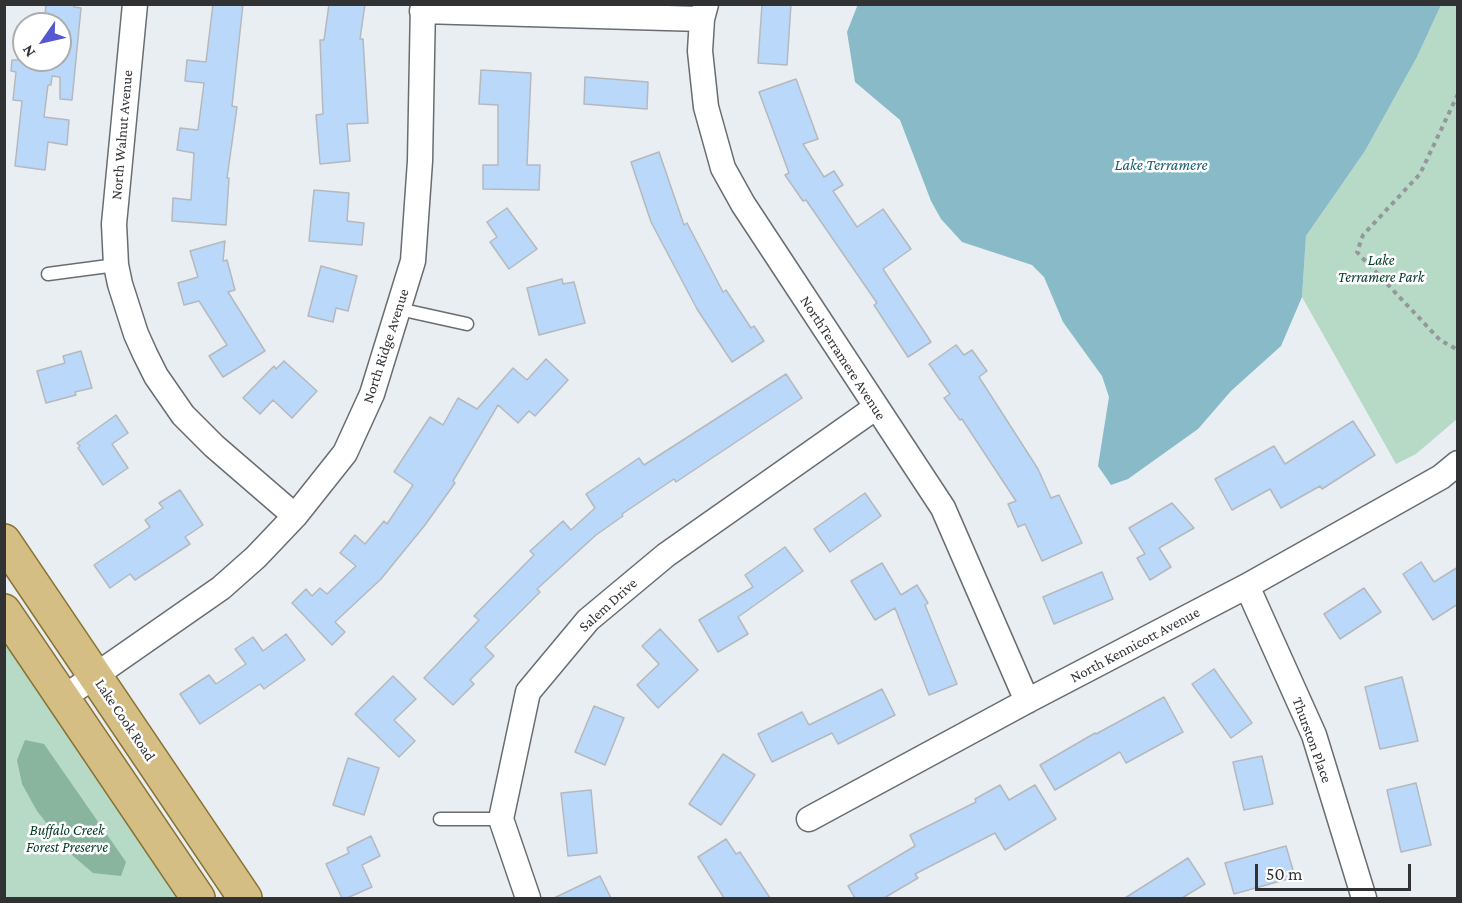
<!DOCTYPE html>
<html>
<head>
<meta charset="utf-8">
<style>
	body { margin:0 }
	#map { position:relative; width:1462px; height:903px; overflow:hidden; background:#e9eef3; font-family:"Crimson Pro",serif }
	canvas { display:block }
	.frame { position:absolute; inset:0; border:6px solid #303234; pointer-events:none }
	.north { position:absolute; left:12px; top:12px; width:60px; height:60px; box-sizing:border-box; background:#fff; border:2px solid #acadae; border-radius:50%; rotate:236deg; font-size:16px; font-weight:700; line-height:24px; text-align:center; color:#303234 }
	.north::after { content:''; display:block; margin:auto; width:21px; height:27px; background:#5558cf; clip-path:polygon(50% 0,100% 100%,50% 72%,0 100%) }
	.scale { position:absolute; left:1255px; top:864px; width:156px; height:27px; box-sizing:border-box; border:3px solid #303234; border-top:0; padding-left:8px; font-size:18px; line-height:21px; white-space:nowrap; color:#303234; -webkit-text-stroke:4px #fff; paint-order:stroke }
</style>
</head>
<body>
<div id="map">
<canvas width="1462" height="903"></canvas>
<div class="frame"></div>
<div class="north">N</div>
<div class="scale">50 m</div>
</div>
<script>
const ctx = document.querySelector('canvas').getContext('2d');
ctx.lineJoin = 'round';
function fill(path, color) {
  ctx.fillStyle = color;
  ctx.fill(path, 'evenodd');
}
function shape(rows) {
  const path = new Path2D();
  for (const r of rows) {
    path.moveTo(r[0], r[1]);
    for (let i = 2; i < r.length; i += 2) path.lineTo(r[i], r[i + 1]);
  }
  return path;
}
function trace(path, color, width, dash) {
  ctx.strokeStyle = color;
  ctx.lineWidth = width;
  ctx.lineCap = dash ? 'butt' : 'round';
  ctx.setLineDash(dash || []);
  ctx.stroke(path);
}
function label(font, color, halo, rows, align = 'center') {
  ctx.font = font + ' "Crimson Pro",serif';
  ctx.lineWidth = 5;
  ctx.setLineDash([]);
  ctx.textBaseline = 'middle';
  ctx.strokeStyle = halo;
  ctx.fillStyle = color;
  for (const [text, x, y, turn = 0] of rows) {
    ctx.save();
    ctx.translate(x, y);
    ctx.rotate((+turn || 0) * Math.PI / 180);
    ctx.textAlign = isNaN(turn) ? turn : align;
    if (halo) ctx.strokeText(text, 0, 0);
    ctx.fillText(text, 0, 0);
    ctx.restore();
  }
}
fill(shape([
	[1441,5,1457,5,1457,419,1416,454,1396,464,1302,297,1306,236,1365,151,1417,57],
	[5,638,179,898,5,898]
]), '#b7dac7');
fill(shape([
	[25,740,44,744,126,862,121,876,93,873,72,855,37,811,22,784,17,760]
]), '#89b49d');
fill(shape([
	[858,4,1441,4,1441,5,1417,57,1365,151,1306,236,1302,297,1281,346,1231,391,1198,429,1128,479,1111,485,1098,466,1109,397,1102,376,1063,322,1044,277,1032,265,962,242,941,219,931,201,900,120,855,82,847,32]
]), '#88bac7');
const building = shape([
	[46,4,74,4,74,7,81,8,72,100,60,99,60,77,52,76,51,85,48,85,44,117,69,120,67,145,48,142,45,170,15,166,22,101,13,100,16,72,11,71,12,60,60,60,60,24,44,24,46,4],
	[213,4,243,4,232,106,237,107,227,178,229,178,226,225,172,221,173,198,191,200,194,153,177,150,180,128,198,130,204,83,185,81,187,60,206,62,213,4],
	[329,4,365,4,360,39,363,39,368,123,347,124,350,161,320,164,316,115,323,114,320,40,324,40,329,4],
	[762,4,791,4,787,65,758,63,762,4],
	[481,70,531,73,527,165,540,165,539,190,483,189,483,165,498,165,498,105,479,104,481,70],
	[585,77,648,82,647,109,584,104,585,77],
	[796,79,818,139,803,144,824,177,834,171,843,185,833,191,857,227,883,209,911,249,883,269,931,342,908,357,874,305,877,303,806,200,803,201,785,175,789,173,759,92,796,79],
	[659,152,684,225,687,223,723,292,726,290,751,328,754,326,764,341,732,362,697,309,651,222,631,162,659,152],
	[314,190,349,193,347,221,364,223,362,245,309,241,314,190],
	[507,208,537,249,509,269,490,242,497,237,487,222,507,208],
	[225,241,223,261,227,260,235,290,228,292,265,351,223,377,209,356,227,345,199,301,184,305,178,283,198,277,190,251,225,241],
	[321,266,357,276,348,311,336,308,333,322,308,316,321,266],
	[562,279,563,284,574,282,585,323,539,335,527,288,562,279],
	[956,345,964,355,972,350,987,371,979,377,1038,469,1051,498,1059,495,1082,543,1042,561,1025,524,1018,527,1008,504,1016,501,962,419,960,420,944,398,950,394,929,364,956,345],
	[81,351,92,388,75,392,76,395,46,403,37,371,65,363,63,356,81,351],
	[546,359,568,380,535,416,529,411,518,423,498,405,453,481,455,483,425,525,381,579,335,622,345,632,332,645,292,603,306,589,312,596,320,588,327,594,356,566,340,553,355,535,365,544,384,521,387,524,413,485,394,472,430,417,443,425,458,398,477,409,513,368,527,380,546,359],
	[284,361,317,391,292,418,273,400,260,414,243,398,274,366,276,369,284,361],
	[786,374,802,398,676,482,674,479,622,514,623,516,596,535,537,589,540,592,485,647,494,656,470,680,474,684,453,705,424,678,479,620,474,616,534,555,530,551,563,521,571,530,595,508,586,494,639,458,644,465,786,374],
	[116,415,128,433,112,444,128,468,103,485,78,448,80,446,77,443,116,415],
	[1353,421,1375,455,1322,489,1320,486,1281,508,1270,489,1232,510,1215,479,1274,446,1285,464,1353,421],
	[180,490,203,525,185,537,190,544,135,580,130,574,110,588,94,565,150,527,145,520,163,508,159,503,180,490],
	[865,493,881,516,830,552,814,529,865,493],
	[1172,503,1194,528,1159,548,1171,567,1150,580,1137,558,1145,554,1129,528,1172,503],
	[785,547,803,571,738,617,748,634,718,652,699,620,753,587,745,575,785,547],
	[1421,562,1434,582,1458,567,1458,604,1433,620,1403,574,1421,562],
	[882,563,901,595,917,585,928,603,925,605,957,684,929,695,895,608,875,620,851,581,882,563],
	[1102,572,1113,599,1054,624,1043,597,1102,572],
	[1364,588,1381,612,1340,639,1324,614,1364,588],
	[660,629,698,670,658,708,637,685,659,664,642,646,660,629],
	[286,634,305,660,264,689,260,684,200,724,180,694,209,675,216,684,246,664,235,649,253,637,263,651,286,634],
	[1214,669,1252,723,1231,738,1192,684,1214,669],
	[393,676,416,699,394,720,415,741,399,757,355,714,393,676],
	[1402,677,1418,741,1380,749,1365,687,1402,677],
	[882,689,895,715,838,744,832,733,772,762,758,734,802,712,809,725,882,689],
	[1164,697,1183,732,1126,763,1120,752,1055,790,1040,765,1095,733,1096,734,1164,697],
	[594,706,624,718,605,765,575,752,594,706],
	[723,754,755,775,721,825,689,804,723,754],
	[1262,756,1273,804,1244,810,1233,762,1262,756],
	[348,758,379,768,364,815,333,805,348,758],
	[1416,783,1431,845,1401,852,1387,790,1416,783],
	[1000,785,1009,800,1035,785,1056,819,1005,850,995,833,915,874,918,878,884,898,855,898,848,886,915,846,910,835,976,802,975,799,1000,785],
	[591,790,597,853,568,856,561,793,591,790],
	[371,836,380,856,362,865,372,887,347,898,342,898,326,864,349,853,347,848,371,836],
	[726,839,736,854,740,852,770,898,724,898,698,857,726,839],
	[1286,846,1295,877,1234,894,1225,863,1286,846],
	[1188,858,1205,884,1182,898,1125,898,1188,858],
	[600,876,611,898,554,898,600,876]
]);
fill(building, '#bad8f9');
trace(building, '#b5b9be', 1.5);
const lane = shape([
	[48,274,116,265],
	[399,309,467,324],
	[440,819,501,819]
]);
const street = shape([
	[135,4,114,224,116,265,120,284,136,334,145,354,156,376,183,415,214,446,295,516],
	[706,4,702,19,700,51,706,107,723,168,743,204,943,508,1027,701],
	[422,11,702,19],
	[1247,586,1314,735,1364,898],
	[63,698,221,588,256,557,295,516,345,453,372,394,413,261,420,161,423,4],
	[809,819,1027,701,1247,586,1441,477,1458,463],
	[528,898,501,819,528,692,588,620,666,555,875,408]
]);
const primary = shape([
	[4,541,245,898],
	[4,611,198,898]
]);
trace(lane, '#696d71', 15);
trace(street, '#696d71', 27);
trace(primary, '#887131', 36);
trace(shape([
	[1458,94,1420,174,1363,235,1357,252,1440,340,1458,350]
]), '#94979b', 4, [4.5, 4.5]);
trace(lane, '#fff', 12);
trace(street, '#fff', 24);
trace(primary, '#d4be83', 33);
label('15px', '#303234', '#fff', [
	["North Walnut Avenue",122,135,-85],
	["North Ridge Avenue",386,346,-72],
	["NorthTerramere Avenue",843,358,57],
	["Salem Drive",608,605,-42],
	["North Kennicott Avenue",1135,645,-28],
	["Lake Cook Road",125,720,56],
	["Thurston Place",1312,740,70]
]);
label('italic 15px', '#003923', '#fff', [
	["Lake",1381,260],
	["Terramere Park",1381,277],
	["Buffalo Creek",67,830],
	["Forest Preserve",67,847]
]);
label('italic 16px', '#1b5e6d', '#fff', [
	["Lake Terramere",1161,165]
]);
</script>
</body>
</html>
